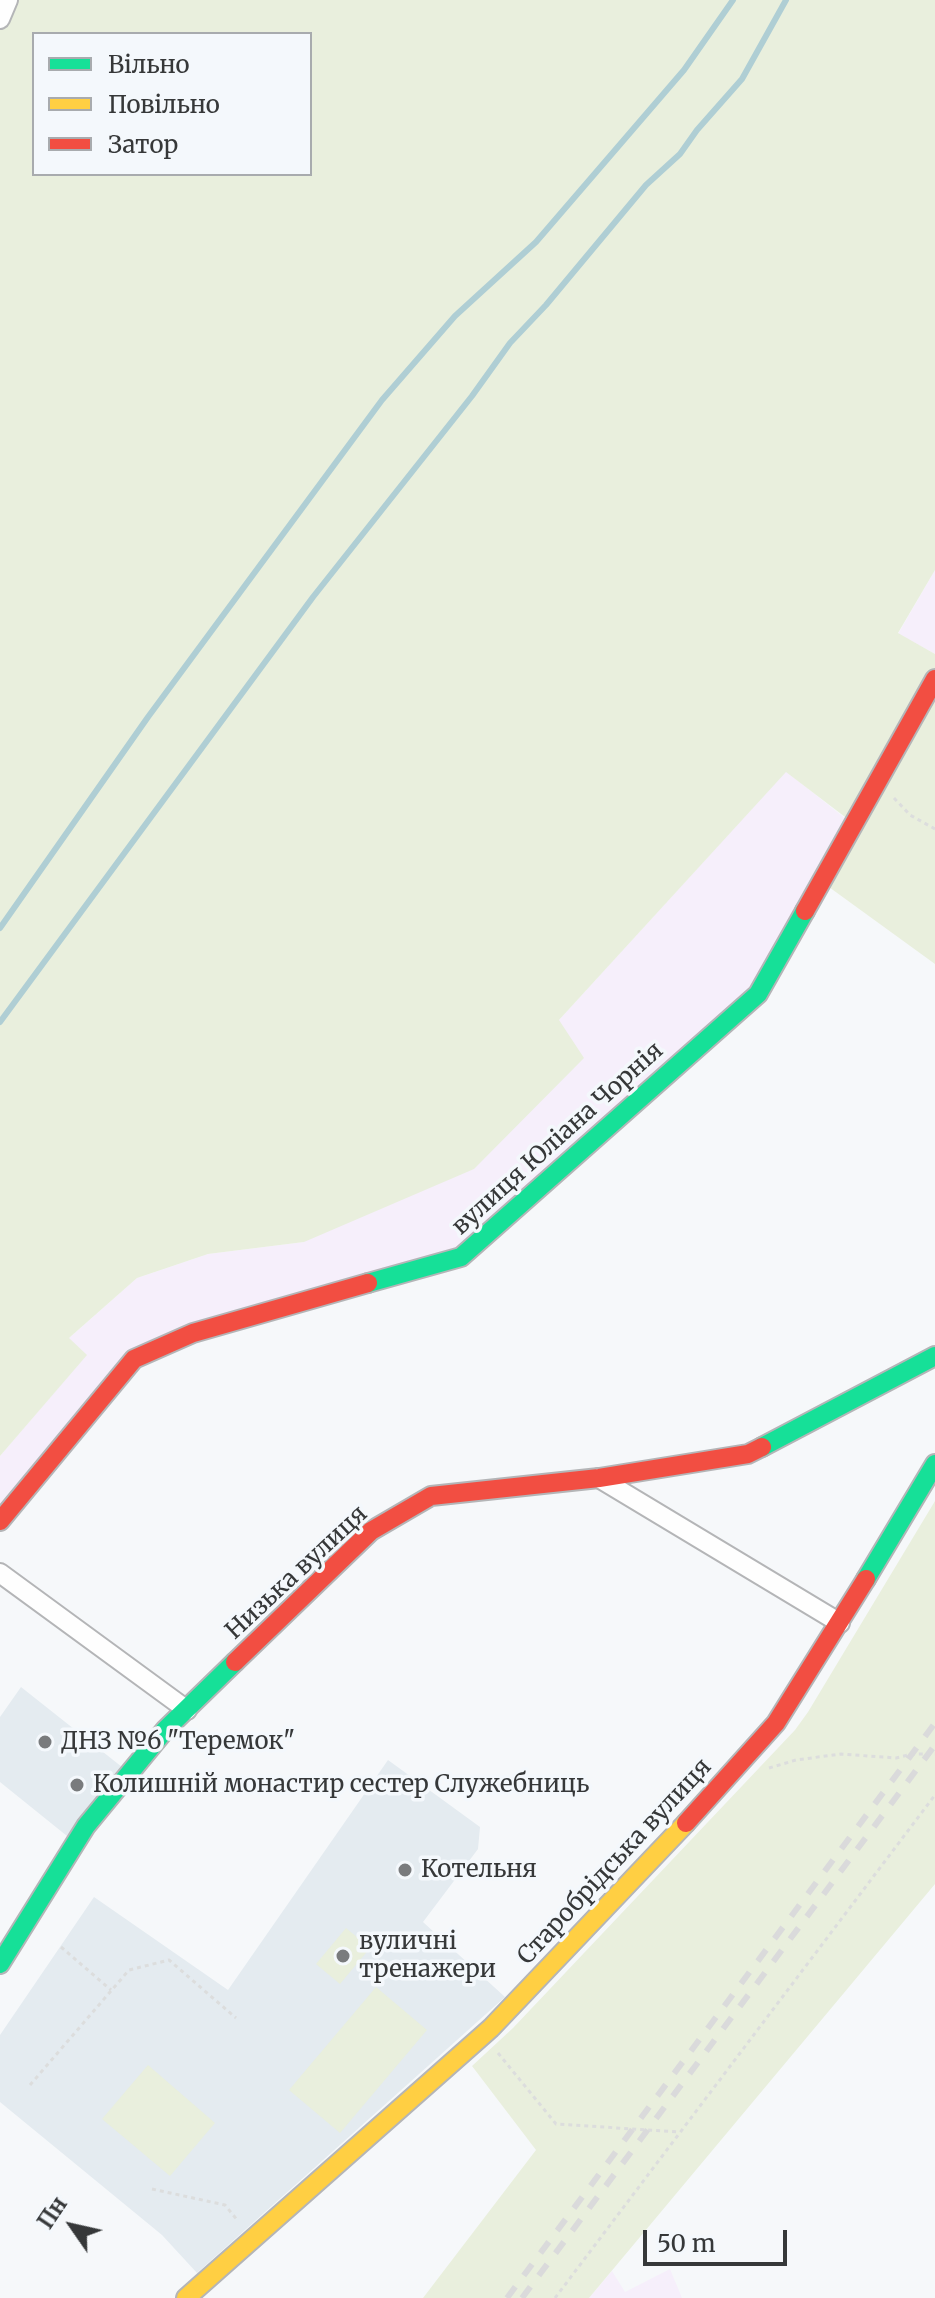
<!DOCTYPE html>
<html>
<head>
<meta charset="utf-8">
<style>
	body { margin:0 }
	#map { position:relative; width:935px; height:2298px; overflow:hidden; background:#f6f8fa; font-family:Merriweather,serif }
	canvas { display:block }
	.legend { position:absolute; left:32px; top:32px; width:280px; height:144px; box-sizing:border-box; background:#f4f8fc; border:2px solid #a8abae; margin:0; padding:10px 14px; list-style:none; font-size:24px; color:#363839 }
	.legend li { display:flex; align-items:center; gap:16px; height:40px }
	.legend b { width:40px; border:2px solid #a8abae }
	.north { position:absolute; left:32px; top:2186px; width:80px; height:80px; -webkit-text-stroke:6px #f4f8fc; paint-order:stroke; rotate:304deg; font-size:22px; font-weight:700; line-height:32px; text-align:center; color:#363839 }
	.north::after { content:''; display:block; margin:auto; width:28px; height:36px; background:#363839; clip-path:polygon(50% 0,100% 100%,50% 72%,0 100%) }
	.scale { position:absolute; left:643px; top:2230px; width:144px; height:36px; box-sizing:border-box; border:4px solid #363839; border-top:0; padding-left:10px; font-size:24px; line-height:28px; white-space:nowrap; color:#363839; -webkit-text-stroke:6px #f4f8fc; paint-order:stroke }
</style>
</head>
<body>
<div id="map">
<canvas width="935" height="2298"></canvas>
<ul class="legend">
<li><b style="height:10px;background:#16e098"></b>Вільно</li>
<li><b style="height:10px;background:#ffcf43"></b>Повільно</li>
<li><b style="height:10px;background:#f24e42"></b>Затор</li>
</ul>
<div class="north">Пн</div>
<div class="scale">50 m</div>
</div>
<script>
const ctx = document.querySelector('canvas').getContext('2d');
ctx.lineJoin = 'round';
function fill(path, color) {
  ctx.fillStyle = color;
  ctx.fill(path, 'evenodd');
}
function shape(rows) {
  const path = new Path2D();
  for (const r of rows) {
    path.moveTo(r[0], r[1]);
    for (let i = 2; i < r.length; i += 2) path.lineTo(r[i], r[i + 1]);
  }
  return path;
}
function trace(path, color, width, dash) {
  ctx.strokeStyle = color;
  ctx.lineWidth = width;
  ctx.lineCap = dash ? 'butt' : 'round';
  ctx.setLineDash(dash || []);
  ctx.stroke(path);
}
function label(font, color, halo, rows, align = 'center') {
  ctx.font = font + ' Merriweather,serif';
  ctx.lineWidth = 7;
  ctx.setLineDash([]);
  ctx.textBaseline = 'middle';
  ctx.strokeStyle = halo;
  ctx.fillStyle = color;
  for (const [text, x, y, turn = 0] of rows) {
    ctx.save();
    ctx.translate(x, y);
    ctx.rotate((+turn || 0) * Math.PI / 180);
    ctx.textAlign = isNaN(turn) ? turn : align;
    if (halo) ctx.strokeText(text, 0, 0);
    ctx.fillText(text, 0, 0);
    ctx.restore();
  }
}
fill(shape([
	[21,1687,122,1767,67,1836,0,1782,0,1717],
	[388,1760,480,1827,478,1849,423,1922,505,1997,197,2273,162,2235,0,2102,0,2035,94,1897,228,1990]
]), '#e4ebf0');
fill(shape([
	[935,570,935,654,898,634],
	[786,771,852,824,758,994,461,1257,134,1359,0,1521,0,1456,86,1355,68,1339,137,1278,208,1254,304,1242,559,1020],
	[670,2269,682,2298,589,2298,612,2271,625,2292]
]), '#f6effb');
fill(shape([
	[12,0,935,0,935,570,898,633,935,654,935,676,853,823,786,772,559,1020,584,1058,474,1169,304,1242,208,1254,137,1278,69,1338,87,1355,0,1456,0,29],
	[34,34,310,34,310,174,34,174],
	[935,683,935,964,822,882],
	[935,1501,935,1884,589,2298,423,2298,536,2150,472,2066,513,2028,795,1730,808,1712],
	[346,1928,370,1948,340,1984,316,1964],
	[376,1987,427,2030,340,2133,289,2090],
	[148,2065,215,2123,170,2176,102,2119]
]), '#e9efdd');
trace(shape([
	[0,928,148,717,382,400,455,316,536,242,684,70,733,0],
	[0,1022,313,597,472,396,510,343,546,305,646,185,680,154,697,130,742,79,786,0]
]), '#afced4', 6);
const street = shape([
	[0,19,8,0],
	[599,1478,840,1623],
	[0,1573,187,1710]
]);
const fast = shape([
	[368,1283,461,1257,758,994,805,911],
	[762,1447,935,1356],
	[866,1579,935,1464],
	[0,1964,86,1826,165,1730,235,1662]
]);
const slow = shape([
	[186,2298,491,2028,686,1823]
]);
const jam = shape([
	[805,911,935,679],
	[0,1521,134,1359,193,1333,368,1283],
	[235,1662,371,1531,431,1496,599,1478,748,1454,762,1447],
	[686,1823,776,1723,866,1579]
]);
trace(street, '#b4b5b7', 22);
trace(fast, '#b4b5b7', 22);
trace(slow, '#b4b5b7', 22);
trace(jam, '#b4b5b7', 22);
trace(shape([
	[894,798,910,815,935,829],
	[769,1768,796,1760,841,1754,896,1758,912,1754,935,1754],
	[61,1947,111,1990],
	[498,2053,556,2124,680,2132],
	[30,2085,129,1970,169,1960,236,2018],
	[152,2189,225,2205,238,2221],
	[555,2298,935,1795]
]), '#dcdddd', 3, [4, 4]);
trace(street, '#fefefe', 18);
trace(fast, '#16e098', 18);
trace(slow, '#ffcf43', 18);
trace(jam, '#f24e42', 18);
trace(shape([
	[507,2298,935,1723],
	[522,2298,935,1745]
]), '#dadadb', 6, [14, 14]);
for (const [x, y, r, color] of [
	[45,1742,8,"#797b7d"],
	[77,1785,8,"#797b7d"],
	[405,1870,8,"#797b7d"],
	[343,1956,8,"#797b7d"]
]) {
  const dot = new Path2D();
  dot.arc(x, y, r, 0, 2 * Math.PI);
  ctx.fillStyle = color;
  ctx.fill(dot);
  trace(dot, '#f4f8fc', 3);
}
label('24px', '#363839', '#f4f8fc', [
	["вулиця Юліана Чорнія",558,1139,-42],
	["Низька вулиця",297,1573,-43],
	["Старобрідська вулиця",615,1862,-47]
]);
label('24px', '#363839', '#f4f8fc', [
	["ДНЗ №6 \"Теремок\"",61,1742],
	["Колишній монастир сестер Служебниць",93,1785],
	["Котельня",421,1870],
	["вуличні",359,1942],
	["тренажери",359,1970]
], 'left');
</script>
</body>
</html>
